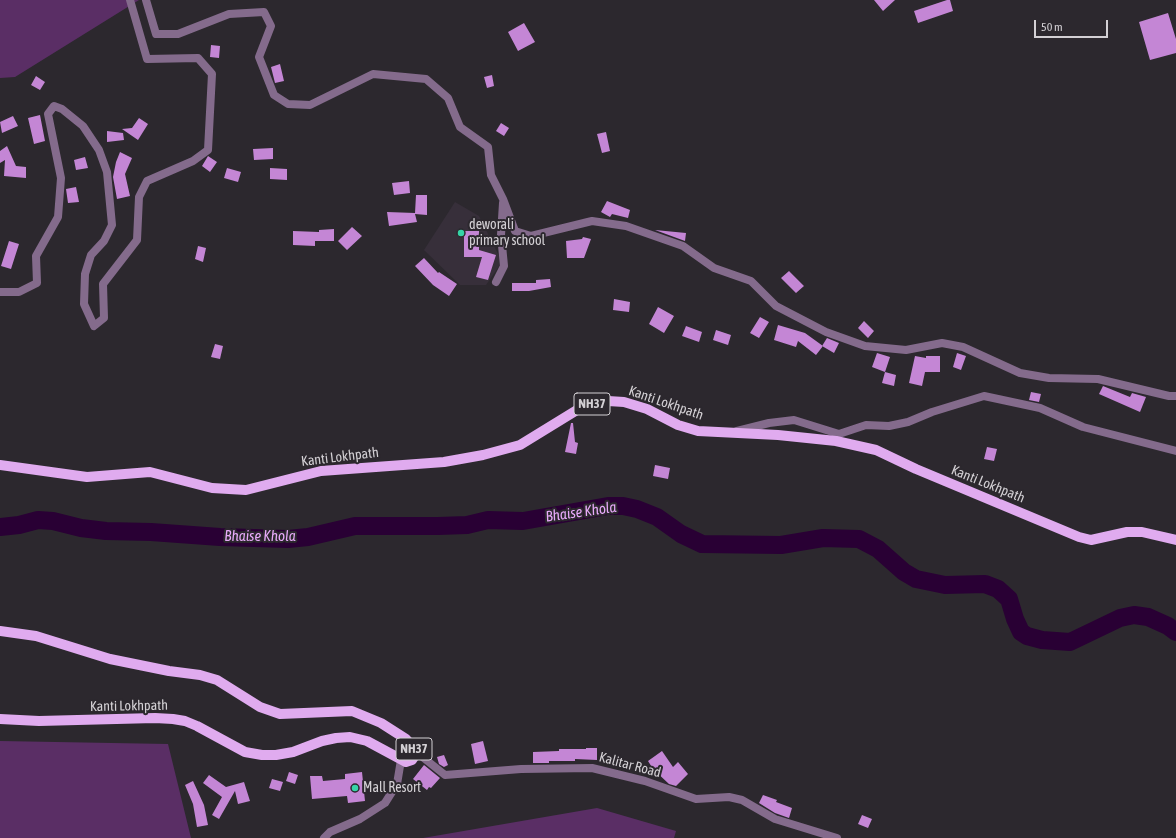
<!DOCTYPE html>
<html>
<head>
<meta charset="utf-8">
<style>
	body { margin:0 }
	#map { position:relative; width:1176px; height:838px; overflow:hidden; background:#2c282e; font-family:"Asap Condensed",sans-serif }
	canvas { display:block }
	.scale { position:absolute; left:1034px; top:20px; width:74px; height:18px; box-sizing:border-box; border:2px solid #d3d0d4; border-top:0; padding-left:5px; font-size:12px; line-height:14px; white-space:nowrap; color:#d3d0d4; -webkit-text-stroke:3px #2c282e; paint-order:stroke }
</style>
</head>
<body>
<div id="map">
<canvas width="1176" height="838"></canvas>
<div class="scale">50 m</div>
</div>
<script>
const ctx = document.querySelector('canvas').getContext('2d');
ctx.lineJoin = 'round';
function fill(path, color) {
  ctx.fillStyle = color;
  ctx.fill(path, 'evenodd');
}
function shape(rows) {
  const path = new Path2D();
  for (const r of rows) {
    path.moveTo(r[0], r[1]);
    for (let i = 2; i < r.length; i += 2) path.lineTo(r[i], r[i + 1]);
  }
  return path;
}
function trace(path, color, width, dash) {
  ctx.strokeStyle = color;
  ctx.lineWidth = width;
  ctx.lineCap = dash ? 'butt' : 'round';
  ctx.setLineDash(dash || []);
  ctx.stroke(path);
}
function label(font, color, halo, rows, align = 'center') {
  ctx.font = font + ' "Asap Condensed",sans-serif';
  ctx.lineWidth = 4;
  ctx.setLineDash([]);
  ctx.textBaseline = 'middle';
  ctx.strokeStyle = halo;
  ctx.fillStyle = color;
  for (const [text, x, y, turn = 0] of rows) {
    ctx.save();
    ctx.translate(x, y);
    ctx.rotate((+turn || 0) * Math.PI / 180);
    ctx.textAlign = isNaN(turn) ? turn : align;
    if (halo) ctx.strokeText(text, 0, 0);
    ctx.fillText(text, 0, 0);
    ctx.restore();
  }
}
fill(shape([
	[455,202,479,216,502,262,486,285,460,285,424,250]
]), '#372f3a');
fill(shape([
	[0,0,139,0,15,77,0,78],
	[0,741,168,744,191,838,0,838],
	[597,808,676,831,674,838,423,838]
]), '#5a2e65');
trace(shape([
	[0,527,19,525,38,520,53,521,81,528,106,531,151,532,220,537,288,539,308,537,355,526,438,526,467,525,488,520,523,521,608,506,623,506,637,509,657,517,681,534,702,544,781,545,823,538,859,539,878,549,904,572,916,579,945,585,985,584,998,589,1009,599,1015,619,1021,632,1027,636,1042,640,1070,642,1120,618,1134,615,1148,617,1168,626,1176,632]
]), '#290034', 18);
fill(shape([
	[874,0,895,0,883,11],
	[947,0,950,0,953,11,918,23,914,11],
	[1168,13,1176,39,1176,53,1150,60,1139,22],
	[524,23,535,42,518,51,508,32],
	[211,45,220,46,219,58,210,57],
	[280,64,284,81,275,83,271,67],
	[492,75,494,86,487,88,484,77],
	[36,76,45,82,40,90,31,85],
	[40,115,45,141,34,144,28,118],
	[13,116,18,126,2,133,0,122],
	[139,118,148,124,138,140,122,129,132,128],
	[501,123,509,128,504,136,496,131],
	[107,131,123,133,124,140,107,142],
	[606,132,610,151,602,153,597,134],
	[7,146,16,166,26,167,26,178,4,176,5,160,0,163,0,151],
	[273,148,273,159,254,160,253,149],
	[120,152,132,158,125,174,130,196,117,199,113,177,116,162],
	[208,156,217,162,210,172,202,166],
	[85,157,88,168,76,170,74,160],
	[227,168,241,172,238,182,224,178],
	[270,168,287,169,287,180,270,179],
	[409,181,410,193,394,195,392,183],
	[76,187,79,202,68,203,66,189],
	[416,195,427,195,427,215,415,214,417,222,389,226,387,212,415,213],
	[607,201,630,210,628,218,612,214,610,217,601,212],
	[352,227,362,236,347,250,338,241],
	[334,229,334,241,315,241,315,246,293,245,293,231,319,232,319,230],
	[655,230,686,233,685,241],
	[464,231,479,231,479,250,496,255,488,280,476,277,482,257,464,257],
	[583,237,591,239,584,258,567,258,566,241,582,239],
	[9,241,19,244,11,269,1,266],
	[198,246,206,248,203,262,195,259],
	[424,258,438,273,439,272,457,284,449,296,433,285,415,266],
	[789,271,804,286,796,293,781,278],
	[550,279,551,287,529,291,512,291,512,283,536,283,536,280],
	[614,299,630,302,629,312,613,310],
	[658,307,674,316,664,333,649,324],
	[760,317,769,322,759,338,750,333],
	[864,321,874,331,868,338,858,328],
	[778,325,805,333,823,346,816,355,798,341,796,347,774,340],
	[686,326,702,332,699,342,682,336],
	[716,330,731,335,728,345,713,340],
	[827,338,839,343,834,353,822,346],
	[215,344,223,346,220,359,211,357],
	[877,353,890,357,885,372,872,367],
	[957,353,966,356,961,370,953,367],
	[915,356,926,358,926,356,940,356,940,372,925,372,922,386,909,383],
	[885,372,896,375,894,386,882,383],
	[1103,386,1130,397,1132,393,1146,397,1140,412,1099,394],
	[1031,392,1041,394,1039,402,1029,400],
	[571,423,573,423,575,442,578,443,576,454,565,452],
	[987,447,997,449,994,461,984,459],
	[655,465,670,468,668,479,653,476],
	[483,741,488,761,475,764,471,744],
	[586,748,597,748,597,760,575,759,575,761,549,761,549,763,533,763,533,752,559,751,559,749,586,749],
	[662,751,673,767,678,762,688,774,676,786,669,784,653,769,648,761],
	[444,755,448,765,444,767,439,764,437,757],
	[424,765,440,778,431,788,429,787,427,790,413,779],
	[289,772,298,775,295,784,286,781],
	[362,772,365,801,348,803,347,796,312,799,310,776,322,776,323,781,345,779,345,774],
	[209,775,226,787,244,782,250,801,238,804,235,791,219,819,212,815,222,797,203,783],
	[272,779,283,782,280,791,269,788],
	[193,781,204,805,208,825,197,827,193,804,185,785],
	[763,795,777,800,776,802,792,808,789,818,775,813,759,803],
	[862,815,872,819,868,828,858,824]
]), '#c486d5');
trace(shape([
	[146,0,156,34,178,34,229,14,264,12,271,26,259,57,274,95,288,104,310,105,373,74,426,79,448,98,460,127,488,147,491,175,503,199,515,231,531,236,592,221,626,226,683,246,714,268,751,281,776,306,826,332,865,346,906,350,942,343,963,347,1020,373,1049,378,1098,379,1169,396,1176,396],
	[496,282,504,266,501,235,503,203],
	[0,292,19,292,37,283,36,256,58,217,61,178,48,114,54,106,62,109,83,126,99,150,107,172,112,225,104,241,91,255,85,274,84,304,94,326,104,318,103,284,137,240,139,197,147,181,193,161,208,150,212,74,198,58,147,59,130,0],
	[737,431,769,423,794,420,839,434,866,425,889,426,908,422,932,412,984,396,1040,408,1083,427,1176,451],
	[415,751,445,775,521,769,592,768,645,781,696,799,729,797,742,800,775,819,837,838],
	[324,838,330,832,360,819,385,803,397,784,401,760]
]), '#846b8c', 8);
trace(shape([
	[0,465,87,477,150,472,212,488,246,490,321,471,444,462,483,455,520,445,577,410,591,404,608,401,624,402,647,409,678,425,698,431,778,435,836,441,876,450,916,469,1079,537,1091,540,1127,532,1142,532,1176,540],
	[0,631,36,636,110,659,169,671,200,675,217,680,260,707,280,714,352,711,381,723,406,739,413,747,416,754,412,760,406,762,367,741,350,737,336,738,322,741,293,752,276,755,262,755,245,752,197,726,185,721,173,719,155,718,39,721,0,719]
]), '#e0abef', 10);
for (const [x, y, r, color] of [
	[461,233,4,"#35d4a7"],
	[355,788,4,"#35d4a7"]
]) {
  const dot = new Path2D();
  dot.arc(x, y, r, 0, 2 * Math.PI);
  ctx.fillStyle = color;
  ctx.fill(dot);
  trace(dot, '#2c282e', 1.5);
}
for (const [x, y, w] of [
	[592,404,36],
	[414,749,36]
]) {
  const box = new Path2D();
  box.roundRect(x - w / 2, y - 11, w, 22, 3);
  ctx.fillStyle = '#2c282e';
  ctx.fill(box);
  trace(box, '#d3d0d4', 1);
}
label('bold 13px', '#d3d0d4', null, [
	["NH37",592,404],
	["NH37",414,749]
]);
label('14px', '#d3d0d4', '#2c282e', [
	["deworali",469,225],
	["primary school",469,241],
	["Mall Resort",363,788]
], 'left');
label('14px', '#d3d0d4', '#2c282e', [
	["Kanti Lokhpath",666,403,19],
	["Kanti Lokhpath",340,457,-7],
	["Kanti Lokhpath",988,484,22],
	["Kanti Lokhpath",129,706,-1],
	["Kalitar Road",630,765,15]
]);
label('italic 15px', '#e8aafa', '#2c282e', [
	["Bhaise Khola",581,512,-8],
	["Bhaise Khola",260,536]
]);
</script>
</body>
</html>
